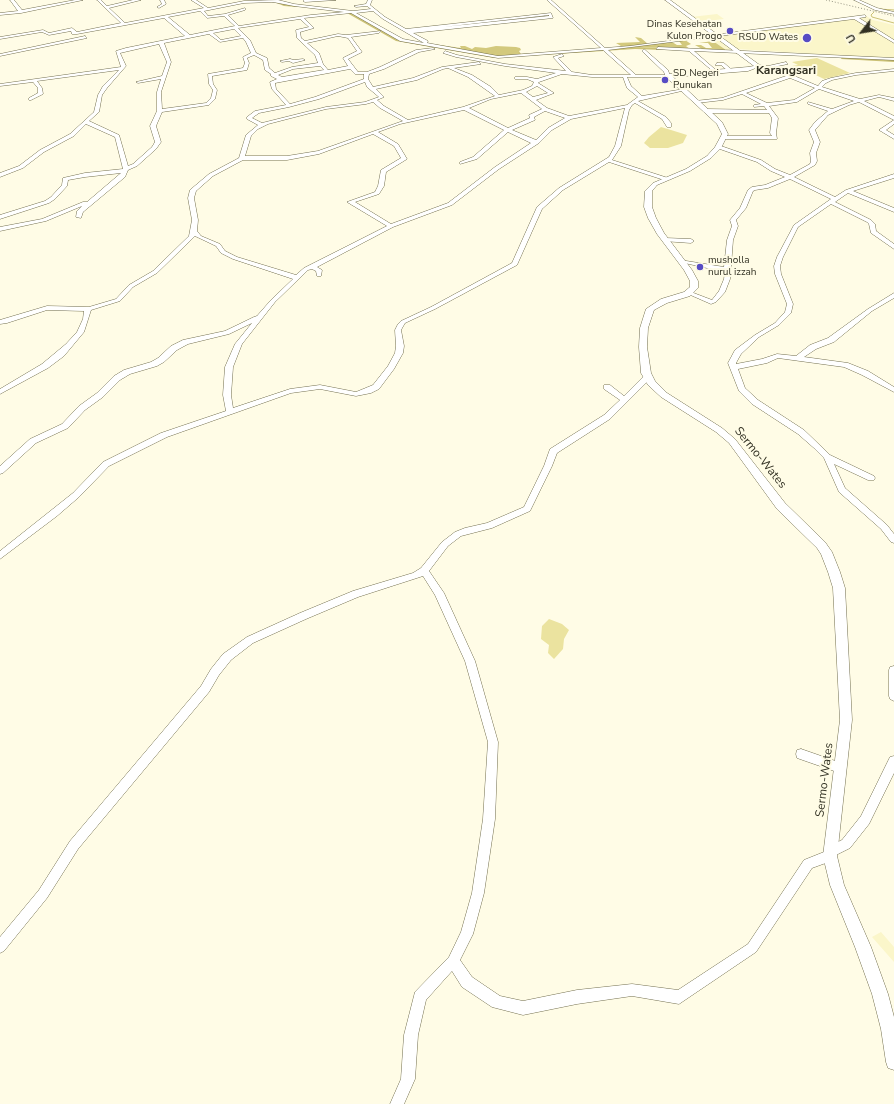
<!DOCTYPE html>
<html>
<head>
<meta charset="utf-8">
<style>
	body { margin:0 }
	#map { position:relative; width:894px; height:1104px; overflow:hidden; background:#fffce6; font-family:"Nunito Sans",sans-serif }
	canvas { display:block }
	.north { position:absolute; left:842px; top:12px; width:40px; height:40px; -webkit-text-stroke:3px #fffce6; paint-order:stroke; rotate:239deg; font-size:11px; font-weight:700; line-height:16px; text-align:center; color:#323123 }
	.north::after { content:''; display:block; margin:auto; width:14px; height:18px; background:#323123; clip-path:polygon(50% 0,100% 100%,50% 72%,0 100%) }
</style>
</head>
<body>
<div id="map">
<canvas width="894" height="1104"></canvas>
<div class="north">U</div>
</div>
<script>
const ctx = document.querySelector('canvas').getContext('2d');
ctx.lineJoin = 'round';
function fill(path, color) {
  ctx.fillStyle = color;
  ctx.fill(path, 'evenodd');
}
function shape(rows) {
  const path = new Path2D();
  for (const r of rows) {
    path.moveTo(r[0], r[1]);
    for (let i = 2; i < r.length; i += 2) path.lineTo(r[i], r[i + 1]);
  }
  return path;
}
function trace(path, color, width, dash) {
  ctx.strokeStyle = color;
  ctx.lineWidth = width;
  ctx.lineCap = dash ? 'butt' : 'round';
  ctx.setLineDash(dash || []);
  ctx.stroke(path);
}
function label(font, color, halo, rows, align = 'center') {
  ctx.font = font + ' "Nunito Sans",sans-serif';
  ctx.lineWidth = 4;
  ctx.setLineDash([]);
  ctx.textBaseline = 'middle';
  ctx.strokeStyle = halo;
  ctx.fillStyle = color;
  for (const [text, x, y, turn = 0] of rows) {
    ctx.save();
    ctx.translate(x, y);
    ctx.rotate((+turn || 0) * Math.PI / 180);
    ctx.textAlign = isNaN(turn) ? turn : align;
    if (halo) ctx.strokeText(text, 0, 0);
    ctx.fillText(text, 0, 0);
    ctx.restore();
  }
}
fill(shape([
	[717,14,724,19,707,21,710,24,706,25,711,24,714,26,706,27,691,17],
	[866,16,873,20,894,25,894,59,737,49,737,50,726,50,713,41,716,40,713,37,718,36],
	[881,932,894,947,894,962,872,937]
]), '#fbf6ca');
fill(shape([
	[817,58,850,73,824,79,805,70,801,70,792,66,798,65,792,62],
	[661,127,671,130,687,135,683,143,668,148,650,148,644,143,649,137],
	[549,619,562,624,569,630,564,639,563,649,554,659,548,653,549,645,541,639,542,626]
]), '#ebe39f');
fill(shape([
	[635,37,641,38,648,44,672,42,677,45,682,45,679,41,685,40,691,44,686,46,690,49,702,49,695,45,701,45,706,48,712,48,708,43,699,43,713,41,726,50,633,47,621,48,619,47,621,46,616,43,640,42],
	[433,44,461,48,460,46,465,46,472,49,475,47,486,48,496,46,516,47,520,48,521,50,519,51,521,54,545,52,501,57]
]), '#d3c97d');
trace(shape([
	[879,9,894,10],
	[874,12,871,15,872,17,894,23]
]), '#cbc175', 1);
fill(shape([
	[269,0,273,0,284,4,298,6,297,7,284,6,269,0],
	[342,10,349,11,398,39,494,56,635,47,663,48,664,49,663,50,635,49,494,58,396,41,347,13,341,12,342,10],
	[842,57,894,60,894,62,841,59,842,57]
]), '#cbc175');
const minor = shape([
	[10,0,14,0,22,10,75,0,83,0,21,13,0,15,0,13,18,11,10,0],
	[97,0,101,0,107,6,133,0,141,0,109,8,125,23,204,8,191,0,196,0,208,8,244,1,278,0,294,4,353,11,371,9,367,6,356,7,354,6,366,4,368,0,372,0,370,5,385,17,406,29,551,13,553,18,413,33,428,41,427,43,498,56,601,48,547,0,551,0,605,48,630,46,865,15,866,17,859,18,894,40,894,43,854,19,608,50,636,75,665,75,664,72,642,51,644,49,668,70,670,76,668,77,627,77,631,86,642,96,684,89,686,90,638,101,666,117,671,123,671,127,667,127,662,119,635,103,632,105,629,110,621,146,612,160,668,178,668,180,664,180,609,162,563,190,542,209,517,265,435,309,405,323,401,330,404,346,403,353,394,369,379,389,371,393,356,396,320,389,291,393,167,437,109,466,79,497,57,516,0,559,0,551,73,493,103,462,161,433,226,411,223,395,225,367,235,344,252,323,229,334,188,344,177,350,164,362,157,366,130,374,120,380,103,397,85,410,68,428,36,443,3,473,0,474,0,466,30,439,62,424,79,406,97,393,114,376,124,370,151,362,158,358,171,346,183,340,225,331,254,317,257,316,271,300,293,279,233,259,221,253,216,246,195,236,157,273,133,287,120,301,91,310,84,332,64,356,48,368,0,394,0,389,42,364,66,344,77,332,83,319,84,311,47,310,7,323,0,324,0,320,47,306,89,307,116,299,129,285,153,271,189,236,192,220,188,198,190,190,209,174,239,158,246,135,258,125,247,119,247,117,255,111,286,105,272,89,270,82,277,79,271,76,271,74,265,70,263,60,254,55,247,58,249,63,247,70,212,76,213,84,217,90,215,99,209,105,162,112,156,126,161,142,156,149,137,166,128,170,125,177,83,212,81,218,76,217,77,211,82,206,46,221,0,231,0,227,42,219,83,202,87,202,121,173,85,177,68,180,67,186,55,199,49,203,0,219,0,215,45,201,51,197,62,185,63,178,85,173,123,169,115,137,86,124,74,136,44,152,23,168,0,177,0,173,19,166,40,150,70,134,94,112,98,95,103,86,119,70,37,81,42,88,43,94,31,100,29,100,29,98,38,93,38,88,33,82,0,86,0,84,121,67,116,51,126,48,185,36,164,18,77,34,72,34,71,31,49,35,42,32,0,39,0,37,43,30,49,33,72,28,77,32,121,23,97,0],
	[273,2,294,6,344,12,311,15,239,26,228,15,245,10,245,8,225,14,208,16,204,11,244,3,273,2],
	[200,11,207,18,224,16,235,26,190,35,168,17,200,11],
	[373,11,383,19,424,43,403,39,356,13,373,11],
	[351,13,400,41,498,58,603,50,631,75,592,75,572,72,558,58,564,56,562,54,553,57,566,71,505,64,457,55,445,51,443,53,456,57,505,66,556,73,537,79,527,77,515,77,515,79,527,79,534,82,532,86,523,90,499,95,491,87,472,75,454,68,481,64,479,62,442,67,413,78,373,87,368,79,369,74,384,69,419,52,435,49,433,48,416,50,380,67,367,72,358,72,348,59,362,52,351,37,379,33,381,31,346,35,338,34,305,41,301,38,300,32,314,28,304,18,351,13],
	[549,15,549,16,443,27,549,15],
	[300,19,309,27,296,30,297,38,315,55,318,63,292,67,275,73,269,68,267,58,256,53,250,40,238,28,300,19],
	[234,29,241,36,221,40,213,33,234,29],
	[209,34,220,42,243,38,246,42,251,53,243,57,245,63,243,68,208,74,209,84,213,90,211,98,206,103,162,109,161,92,171,62,164,43,209,34],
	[338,36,348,38,357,51,343,58,348,66,328,70,323,64,319,53,307,43,338,36],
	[159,44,167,62,162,76,136,82,138,83,161,79,157,92,157,111,150,126,155,142,152,147,133,164,128,166,119,135,89,121,99,112,102,95,107,88,126,66,120,53,159,44],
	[320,66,324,70,282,77,278,75,293,69,320,66],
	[448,68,468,77,495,96,463,107,408,120,384,106,377,100,384,97,376,89,417,80,443,69,448,68],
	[350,69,355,74,364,74,364,79,315,97,290,104,276,89,275,83,350,69],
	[562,74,592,77,623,77,627,88,638,97,627,105,569,116,547,108,536,100,554,93,538,83,539,82,562,74],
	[365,82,367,87,379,97,365,102,326,107,262,123,252,118,259,113,289,107,319,99,365,82],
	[537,86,548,93,533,97,526,92,537,86],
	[521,93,542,109,529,115,530,118,508,128,469,108,491,99,521,93],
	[373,102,380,108,403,121,318,151,287,156,245,156,251,136,258,129,268,124,326,109,366,104,373,102],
	[625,108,615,146,609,157,559,188,537,207,512,263,431,307,401,321,398,324,395,330,396,346,395,353,388,366,373,385,356,392,320,385,290,389,233,408,231,395,233,367,242,344,275,302,308,270,312,269,316,271,317,276,321,276,322,270,317,267,393,227,452,205,499,169,539,143,552,130,571,119,625,108],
	[464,110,504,130,473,157,460,162,460,164,477,159,508,132,531,143,495,167,448,203,391,224,355,202,379,194,384,186,386,172,407,159,398,144,378,132,400,124,464,110],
	[545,111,565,118,548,128,536,140,512,130,535,120,534,117,545,111],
	[373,134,394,146,401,158,381,170,378,186,375,192,347,202,387,226,304,268,296,275,237,257,225,251,220,244,201,236,197,231,198,220,194,198,196,191,213,176,243,160,287,160,319,154,373,134],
	[160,0,164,0,166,4,159,8,157,7,162,4,160,0],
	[304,0,336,0,305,2,303,1,304,0],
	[854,0,859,0,877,8,894,12,894,14,875,10,854,0],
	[85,36,87,38,0,56,0,54,85,36],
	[658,47,894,58,894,60,694,51,717,71,715,73,689,51,656,49,658,47],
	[290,59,294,60,303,59,305,60,293,63,289,61,282,62,280,61,290,59],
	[786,62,788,64,773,67,818,86,822,81,831,78,856,73,894,69,894,71,856,75,832,80,826,83,822,87,860,99,879,95,894,98,894,101,879,97,864,101,894,116,894,120,859,102,849,105,828,115,815,130,820,142,816,153,817,161,815,165,794,177,835,197,846,190,894,174,894,178,853,191,894,208,894,212,848,193,835,202,871,220,875,224,876,231,894,244,894,249,871,233,869,224,867,222,831,204,798,227,783,257,780,266,781,274,793,304,791,313,779,325,759,337,741,354,736,363,736,364,762,359,777,354,796,356,810,345,828,338,868,309,894,293,894,298,872,311,834,342,816,349,804,357,848,363,868,371,894,387,894,392,862,375,844,367,778,358,767,363,738,369,745,388,758,400,804,430,830,455,874,476,875,478,874,480,868,480,834,464,845,488,887,525,894,534,894,543,891,542,881,529,839,492,824,458,814,448,798,434,752,404,739,391,728,363,735,350,755,335,775,323,785,312,787,304,775,274,774,266,777,257,794,225,831,199,790,179,768,188,755,190,753,191,746,208,736,220,738,226,733,240,730,279,725,292,716,302,711,304,686,293,689,291,691,292,712,300,719,291,724,279,725,272,680,262,680,260,724,267,727,240,732,226,730,220,740,208,748,190,752,187,765,185,785,177,771,171,757,162,717,148,717,146,721,146,761,160,775,169,790,175,810,164,811,161,810,153,814,142,809,130,815,122,828,111,808,104,808,102,832,109,854,101,819,89,797,102,769,106,778,118,776,133,777,139,722,139,722,137,724,136,772,136,770,133,772,118,769,113,706,113,703,111,706,109,767,110,764,106,754,107,754,105,761,104,742,94,723,100,697,103,695,102,695,101,722,98,786,76,767,68,756,66,758,65,768,66,786,62],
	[790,78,815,88,794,100,767,103,746,93,790,78],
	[717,63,724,63,732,70,728,71,721,65,715,65,717,63],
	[894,120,894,124,886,130,894,135,894,139,879,130,894,120],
	[665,238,691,239,694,241,691,243,663,241,663,239,665,238],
	[644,376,650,376,651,378,610,419,557,453,552,466,530,511,492,528,461,536,448,546,429,571,444,593,475,661,498,742,495,819,484,893,473,934,460,960,472,977,500,996,523,1001,577,990,632,984,678,990,748,944,804,860,824,852,826,848,842,840,861,816,890,757,894,756,894,773,869,824,850,848,836,855,834,860,812,868,756,952,679,1004,632,996,577,1004,523,1015,492,1007,462,987,452,971,426,1000,418,1035,415,1079,404,1104,390,1104,401,1079,404,1035,415,992,449,957,461,932,472,893,483,819,488,742,465,661,435,595,423,576,358,597,306,619,253,643,231,660,219,675,209,692,78,849,47,898,4,951,0,953,0,937,39,890,70,841,201,686,211,669,223,654,247,637,300,613,353,591,413,573,421,568,442,542,455,532,465,528,487,523,524,507,544,466,550,449,604,415,620,400,604,389,604,385,610,385,624,396,644,376],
	[894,666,894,701,890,699,889,696,889,670,890,667,894,666],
	[801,749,844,764,845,768,844,772,840,773,797,758,796,754,797,750,801,749]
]);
const major = shape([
	[665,0,670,0,761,66,748,71,673,77,722,122,728,134,721,148,711,158,690,171,657,185,652,191,652,207,656,218,664,233,692,270,698,281,698,288,690,296,667,303,654,310,648,328,647,347,651,373,655,381,667,393,722,428,735,439,785,503,825,542,832,552,840,572,845,588,852,720,837,856,844,885,871,947,888,994,894,1017,894,1070,888,1068,886,1062,881,1029,872,994,855,947,830,885,823,856,840,720,833,588,828,572,821,554,817,548,777,509,729,443,716,432,661,397,648,385,641,373,639,347,640,328,646,309,661,299,684,292,690,287,690,281,684,270,657,234,648,218,644,207,645,191,653,183,686,169,707,156,715,147,722,134,717,124,665,76,668,74,748,67,754,66,665,0]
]);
trace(minor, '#747050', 1);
trace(major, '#747050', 1);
fill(minor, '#fff');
fill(major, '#fff');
trace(shape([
	[826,0,894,16]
]), '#949381', 1, [1, 2]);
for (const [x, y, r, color] of [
	[730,31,4,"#574cc4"],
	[807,38,5,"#574cc4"],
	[665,80,4,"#574cc4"],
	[700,267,4,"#574cc4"]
]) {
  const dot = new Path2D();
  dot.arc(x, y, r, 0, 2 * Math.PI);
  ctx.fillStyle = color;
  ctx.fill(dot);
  trace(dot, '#fffce6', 1.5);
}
label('10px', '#323123', '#fffce6', [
	["Dinas Kesehatan",722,25],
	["Kulon Progo",722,37],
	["RSUD Wates",798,38],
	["SD Negeri",673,74,"left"],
	["Punukan",673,86,"left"],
	["musholla",708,261,"left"],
	["nurul izzah",708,273,"left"]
], 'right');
label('bold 12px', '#323123', '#fffce6', [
	["Karangsari",786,71]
]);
label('12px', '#323123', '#fffce6', [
	["Sermo-Wates",760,458,51],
	["Sermo-Wates",825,780,-83]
]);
</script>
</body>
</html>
